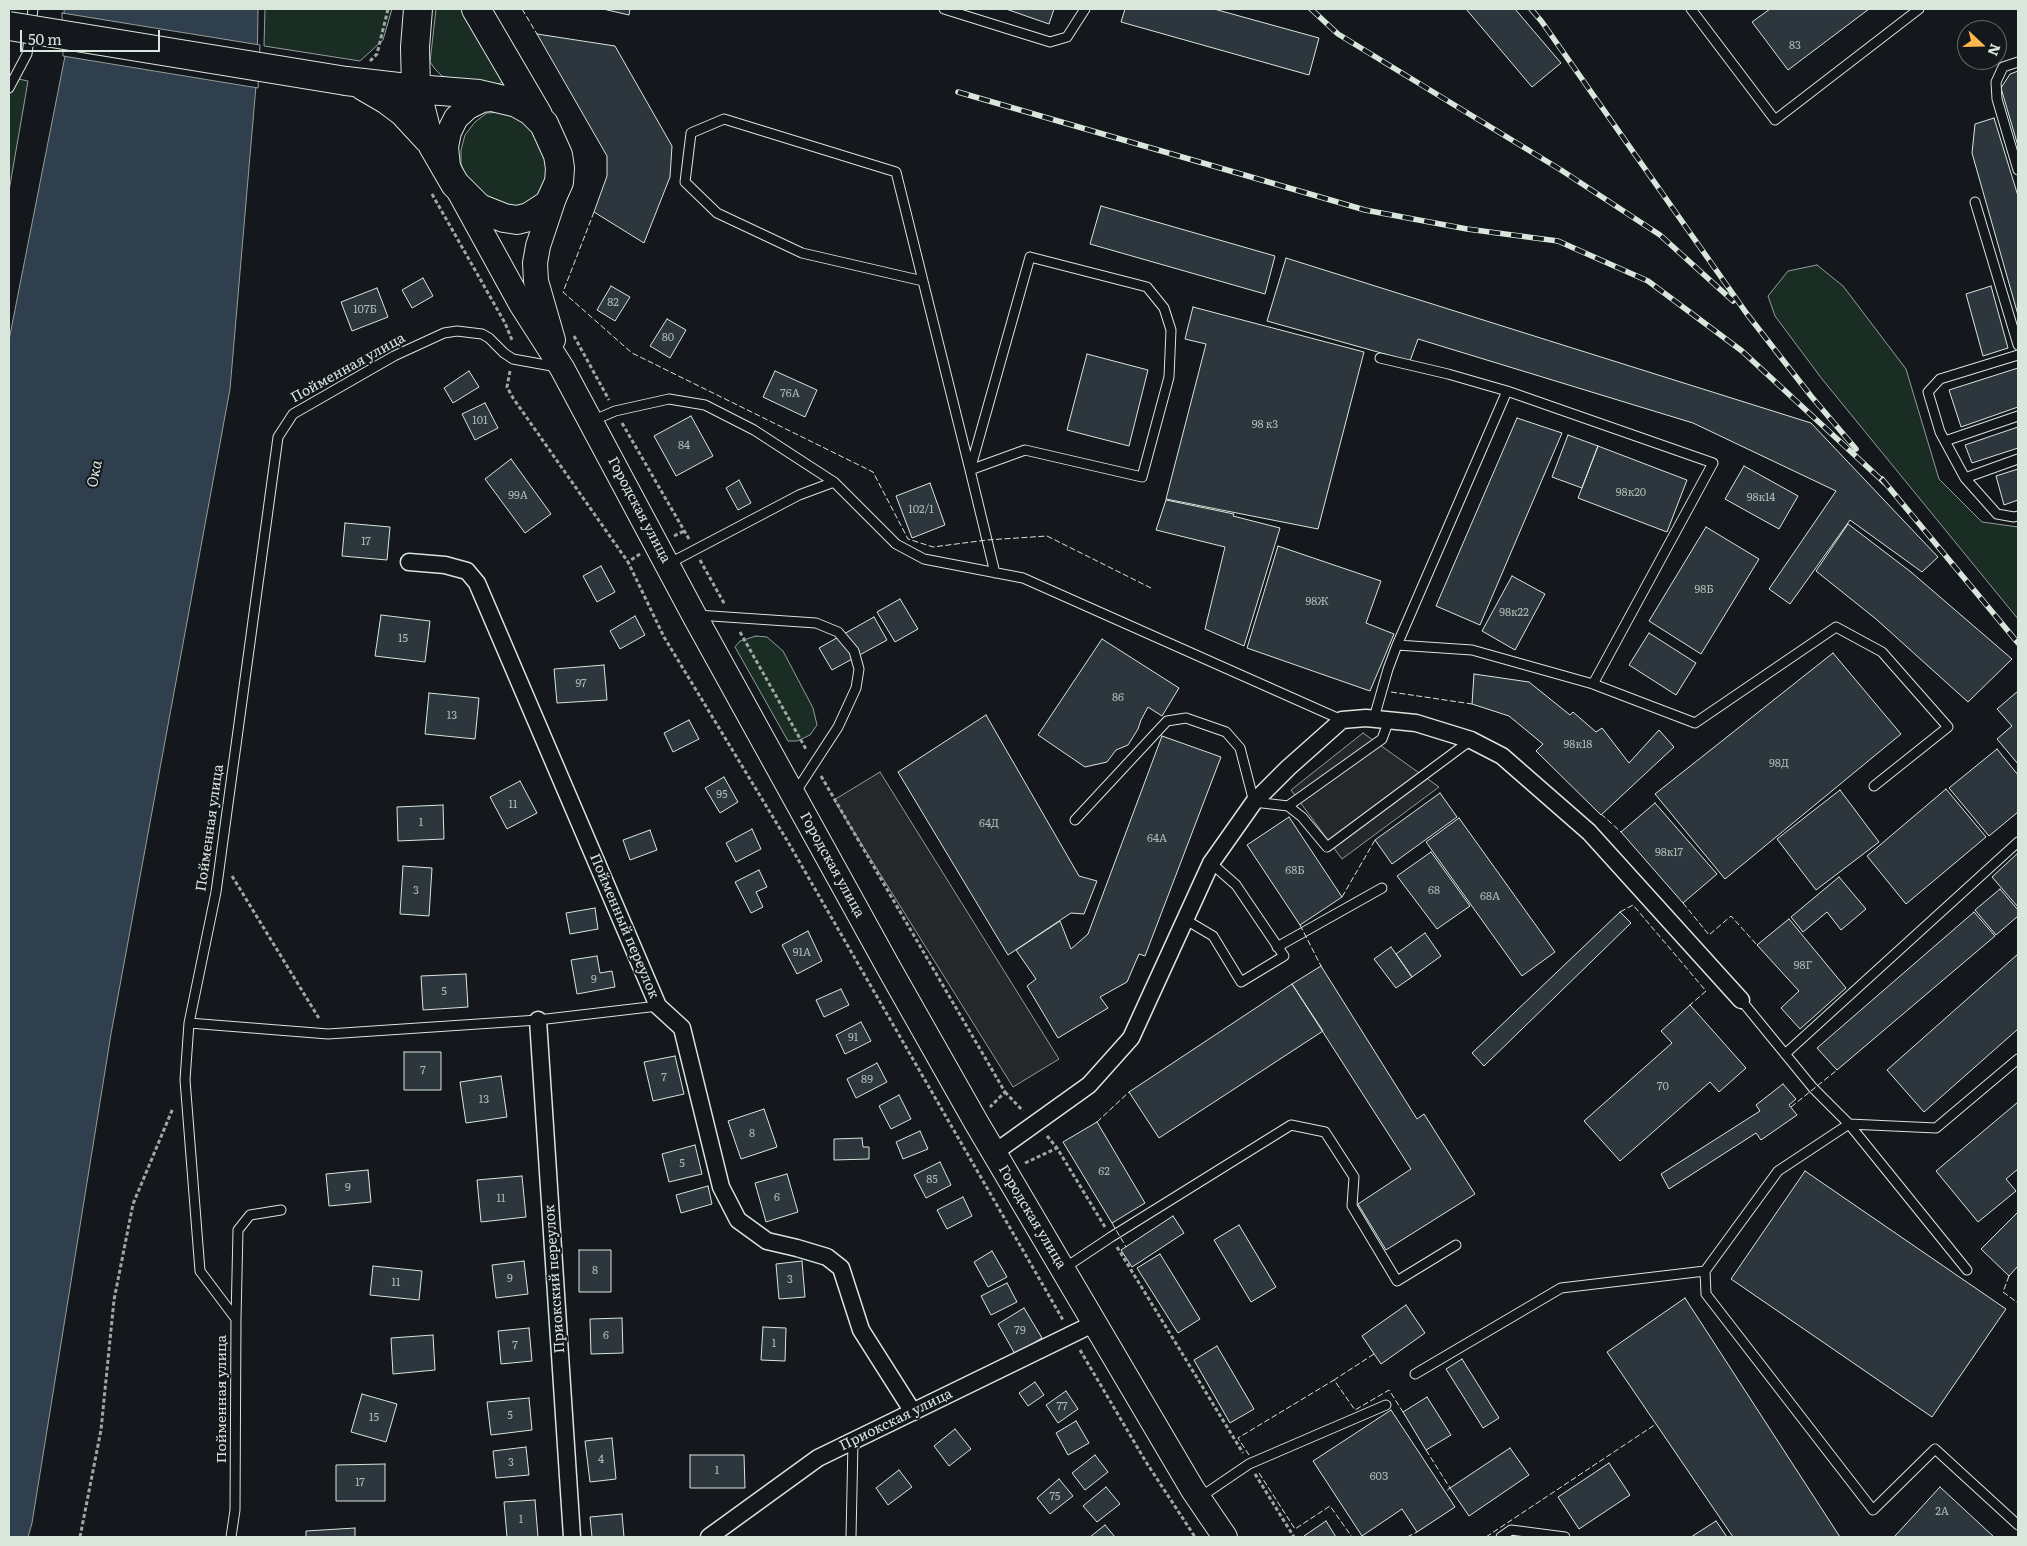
<!DOCTYPE html>
<html>
<head>
<meta charset="utf-8">
<style>
	body { margin:0 }
	#map { position:relative; width:2027px; height:1546px; overflow:hidden; background:#14181c; font-family:Literata,serif }
	canvas { display:block }
	.frame { position:absolute; inset:0; border:10px solid #d8e6dc; pointer-events:none }
	.north { position:absolute; left:1957px; top:20px; width:50px; height:50px; box-sizing:border-box; background:#14181c; border:1px solid #626a69; border-radius:50%; rotate:111deg; font-size:14px; font-weight:700; line-height:20px; text-align:center; color:#d8e6dc }
	.north::after { content:''; display:block; margin:auto; width:18px; height:22px; background:#ffb74d; clip-path:polygon(50% 0,100% 100%,50% 72%,0 100%) }
	.scale { position:absolute; left:20px; top:30px; width:140px; height:22px; box-sizing:border-box; border:2px solid #d8e6dc; border-top:0; padding-left:6px; font-size:15px; line-height:18px; white-space:nowrap; color:#d8e6dc; -webkit-text-stroke:4px #14181c; paint-order:stroke }
</style>
</head>
<body>
<div id="map">
<canvas width="2027" height="1546"></canvas>
<div class="frame"></div>
<div class="north">N</div>
<div class="scale">50 m</div>
</div>
<script>
const ctx = document.querySelector('canvas').getContext('2d');
ctx.lineJoin = 'round';
function fill(path, color) {
  ctx.fillStyle = color;
  ctx.fill(path, 'evenodd');
}
function shape(rows) {
  const path = new Path2D();
  for (const r of rows) {
    path.moveTo(r[0], r[1]);
    for (let i = 2; i < r.length; i += 2) path.lineTo(r[i], r[i + 1]);
  }
  return path;
}
function trace(path, color, width, dash) {
  ctx.strokeStyle = color;
  ctx.lineWidth = width;
  ctx.lineCap = dash ? 'butt' : 'round';
  ctx.setLineDash(dash || []);
  ctx.stroke(path);
}
function label(font, color, halo, rows, align = 'center') {
  ctx.font = font + ' Literata,serif';
  ctx.lineWidth = 4;
  ctx.setLineDash([]);
  ctx.textBaseline = 'middle';
  ctx.strokeStyle = halo;
  ctx.fillStyle = color;
  for (const [text, x, y, turn = 0] of rows) {
    ctx.save();
    ctx.translate(x, y);
    ctx.rotate((+turn || 0) * Math.PI / 180);
    ctx.textAlign = isNaN(turn) ? turn : align;
    if (halo) ctx.strokeText(text, 0, 0);
    ctx.fillText(text, 0, 0);
    ctx.restore();
  }
}
const green = shape([
	[265,9,392,9,383,40,360,61,264,46,265,9],
	[436,9,465,9,505,74,501,83,493,86,453,79,442,76,435,69,430,62,436,9],
	[9,77,28,81,9,191,9,77],
	[503,112,519,117,536,134,546,158,548,175,544,188,532,203,519,209,492,204,467,179,461,164,461,150,465,135,475,122,487,113,503,112],
	[1817,265,1843,286,1906,369,1939,479,1982,522,2018,527,2018,619,1822,379,1775,316,1768,296,1788,271,1817,265],
	[756,636,767,637,783,651,813,708,817,725,810,735,797,741,788,741,735,647,740,641,756,636]
]);
fill(green, '#1a2d24');
trace(green, '#939e99', 1);
const parking = shape([
	[1363,733,1439,787,1342,859,1291,790,1363,733],
	[880,772,1059,1059,1013,1087,834,800,880,772]
]);
fill(parking, '#24282b');
trace(parking, '#939e99', 1);
const water = shape([
	[64,9,258,9,257,74,230,389,111,1034,32,1523,28,1537,9,1537,9,340,66,51,64,9]
]);
fill(water, '#2f3f4d');
trace(water, '#939e99', 1);
const pier = shape([
	[62,13,260,45,258,88,63,56,62,13]
]);
fill(pier, '#14181c');
trace(pier, '#939e99', 1);
const building = shape([
	[603,9,630,9,629,15,603,9],
	[1006,9,1054,9,1049,24,1006,9],
	[1125,9,1214,9,1319,38,1309,75,1121,22,1125,9],
	[1466,9,1515,9,1561,63,1532,87,1466,9],
	[1770,9,1869,9,1788,70,1752,22,1770,9],
	[537,34,615,46,672,146,670,177,644,243,594,212,607,176,607,156,537,34],
	[2018,71,2018,146,2001,88,2010,74,2018,71],
	[1994,118,2018,196,2018,315,1972,153,1975,124,1994,118],
	[1101,206,1275,256,1265,294,1090,244,1101,206],
	[1286,258,1811,423,1938,557,1922,572,1850,520,1790,604,1769,589,1836,491,1693,423,1418,339,1410,361,1267,321,1286,258],
	[423,278,433,296,412,308,402,290,423,278],
	[611,286,630,297,615,321,597,310,611,286],
	[1991,286,2008,348,1983,356,1966,294,1991,286],
	[377,288,388,317,352,331,341,302,377,288],
	[1193,307,1364,352,1318,529,1166,499,1206,344,1185,339,1193,307],
	[667,319,686,330,670,358,650,346,667,319],
	[1087,354,1148,370,1129,446,1067,430,1087,354],
	[2018,368,2018,407,1961,427,1949,390,2018,368],
	[469,371,479,387,453,403,444,388,469,371],
	[775,371,817,390,805,417,763,397,775,371],
	[485,403,498,428,475,440,462,414,485,403],
	[691,416,713,456,676,476,654,436,691,416],
	[1517,418,1562,433,1480,625,1436,606,1517,418],
	[2018,427,2018,448,1972,463,1965,445,2018,427],
	[1568,435,1598,446,1582,488,1552,477,1568,435],
	[1598,446,1687,480,1667,532,1578,498,1598,446],
	[511,459,551,514,525,533,485,479,511,459],
	[1744,466,1798,496,1779,529,1725,499,1744,466],
	[2018,469,2018,500,2004,505,1996,476,2018,469],
	[739,480,751,503,738,510,726,488,739,480],
	[930,483,945,525,912,538,896,496,930,483],
	[1166,500,1234,514,1233,516,1280,528,1244,646,1205,629,1225,547,1156,530,1166,500],
	[345,523,390,527,387,560,342,556,345,523],
	[1848,524,1911,572,2012,659,1968,702,1876,619,1816,571,1848,524],
	[1706,527,1759,559,1701,654,1649,621,1706,527],
	[1278,546,1381,581,1366,623,1394,634,1370,691,1247,648,1278,546],
	[601,566,615,592,597,602,583,576,601,566],
	[1512,576,1545,594,1515,650,1482,631,1512,576],
	[900,599,918,629,895,642,877,612,900,599],
	[381,615,430,621,425,662,375,656,381,615],
	[635,616,645,635,620,649,610,631,635,616],
	[874,617,887,640,832,670,819,648,874,617],
	[1649,633,1696,663,1676,695,1629,665,1649,633],
	[1102,639,1179,688,1162,716,1148,707,1141,720,1138,729,1128,745,1116,750,1107,762,1085,767,1038,735,1102,639],
	[1833,653,1901,734,1725,879,1655,794,1833,653],
	[604,665,607,700,557,703,554,669,604,665],
	[1474,674,1529,682,1570,715,1573,712,1596,732,1602,728,1629,763,1659,730,1674,747,1601,815,1536,751,1543,744,1509,716,1472,704,1474,674],
	[2018,691,2018,764,1997,739,2012,726,1997,709,2018,691],
	[429,693,479,698,475,739,425,734,429,693],
	[986,715,1079,876,1097,881,1084,914,1071,913,1008,955,898,772,986,715],
	[689,720,699,739,673,752,664,733,689,720],
	[1162,736,1221,757,1145,956,1139,954,1127,982,1100,997,1108,1008,1058,1038,1027,986,1036,979,1016,950,1060,921,1071,949,1088,934,1162,736],
	[1997,749,2018,775,2018,812,1989,836,1949,788,1997,749],
	[724,777,738,802,720,813,705,788,724,777],
	[520,781,537,813,507,829,490,797,520,781],
	[1946,789,1986,837,1906,904,1867,856,1946,789],
	[1840,790,1879,842,1816,890,1777,839,1840,790],
	[1440,793,1457,817,1392,864,1375,840,1440,793],
	[1655,803,1717,874,1683,903,1621,832,1655,803],
	[443,805,444,839,398,841,397,807,443,805],
	[1289,817,1342,897,1300,925,1247,845,1289,817],
	[1459,818,1555,952,1522,976,1426,842,1459,818],
	[752,829,761,849,736,862,726,843,752,829],
	[650,830,657,850,630,860,623,840,650,830],
	[1431,852,1470,906,1437,929,1397,876,1431,852],
	[2018,853,2018,907,1992,877,2018,853],
	[403,866,432,868,429,916,400,914,403,866],
	[759,870,767,887,756,892,763,907,751,913,735,882,759,870],
	[1839,877,1866,909,1841,930,1827,912,1803,932,1791,917,1839,877],
	[2000,889,2018,910,2018,916,1996,935,1975,910,2000,889],
	[595,908,598,929,570,934,566,913,595,908],
	[1620,912,1631,923,1484,1066,1472,1053,1620,912],
	[1974,912,1995,936,1837,1070,1817,1048,1974,912],
	[1789,919,1846,988,1800,1029,1781,1008,1799,991,1757,945,1789,919],
	[808,931,822,961,797,974,782,945,808,931],
	[1425,933,1441,956,1412,977,1396,954,1425,933],
	[1391,947,1412,977,1396,988,1374,959,1391,947],
	[2018,954,2018,1029,1924,1112,1887,1070,2018,954],
	[597,956,600,973,612,971,615,987,577,994,571,960,597,956],
	[1321,966,1417,1119,1424,1114,1475,1194,1386,1250,1358,1204,1411,1169,1292,984,1321,966],
	[466,974,468,1007,423,1010,421,976,466,974],
	[1292,984,1323,1031,1159,1138,1129,1092,1292,984],
	[841,989,849,1005,824,1017,816,1000,841,989],
	[1690,1005,1746,1068,1719,1092,1710,1082,1620,1161,1584,1121,1672,1043,1661,1031,1690,1005],
	[861,1022,871,1041,845,1054,836,1035,861,1022],
	[404,1052,441,1052,441,1090,404,1090,404,1052],
	[675,1056,684,1094,653,1101,644,1062,675,1056],
	[877,1063,887,1082,856,1098,847,1079,877,1063],
	[501,1076,507,1117,466,1123,460,1082,501,1076],
	[1783,1084,1796,1099,1789,1105,1797,1115,1761,1140,1756,1133,1669,1189,1661,1174,1760,1111,1756,1105,1783,1084],
	[899,1095,911,1119,891,1129,879,1106,899,1095],
	[2018,1102,2018,1169,2006,1179,2016,1191,1978,1222,1936,1171,2018,1102],
	[764,1109,777,1147,741,1159,728,1121,764,1109],
	[1097,1122,1145,1203,1112,1223,1063,1142,1097,1122],
	[920,1131,928,1149,903,1159,896,1142,920,1131],
	[862,1138,863,1147,869,1147,869,1159,834,1160,834,1139,862,1138],
	[695,1145,702,1174,669,1182,662,1154,695,1145],
	[940,1162,951,1185,926,1198,914,1175,940,1162],
	[368,1170,371,1202,329,1206,326,1174,368,1170],
	[1805,1171,2006,1309,1932,1417,1731,1279,1805,1171],
	[787,1174,798,1212,766,1222,755,1183,787,1174],
	[522,1176,526,1217,481,1222,477,1180,522,1176],
	[708,1186,712,1204,681,1213,676,1195,708,1186],
	[963,1197,972,1216,947,1229,937,1210,963,1197],
	[2018,1212,2018,1266,2009,1276,1981,1249,2018,1212],
	[1173,1216,1184,1233,1132,1267,1121,1250,1173,1216],
	[1239,1225,1276,1287,1251,1302,1214,1240,1239,1225],
	[579,1250,611,1250,611,1292,579,1292,579,1250],
	[992,1251,1007,1277,988,1287,974,1262,992,1251],
	[1160,1254,1200,1319,1178,1333,1137,1268,1160,1254],
	[524,1261,528,1294,496,1298,492,1265,524,1261],
	[802,1261,805,1297,779,1299,776,1264,802,1261],
	[373,1266,422,1271,419,1300,370,1295,373,1266],
	[1007,1283,1017,1302,991,1315,981,1296,1007,1283],
	[1685,1298,1840,1537,1733,1537,1607,1352,1685,1298],
	[1406,1305,1425,1333,1381,1364,1362,1336,1406,1305],
	[1024,1308,1042,1338,1015,1354,998,1324,1024,1308],
	[622,1318,623,1353,591,1354,590,1319,622,1318],
	[763,1327,786,1328,785,1361,761,1360,763,1327],
	[529,1328,532,1361,501,1364,498,1331,529,1328],
	[433,1335,435,1370,393,1374,391,1338,433,1335],
	[1217,1346,1254,1409,1230,1423,1194,1360,1217,1346],
	[1462,1359,1499,1418,1483,1428,1446,1369,1462,1359],
	[1035,1382,1044,1395,1028,1406,1019,1393,1035,1382],
	[1066,1391,1078,1409,1058,1423,1046,1405,1066,1391],
	[362,1394,397,1404,386,1442,351,1432,362,1394],
	[1427,1397,1451,1435,1426,1450,1403,1412,1427,1397],
	[529,1398,532,1430,491,1435,487,1402,529,1398],
	[1391,1410,1455,1507,1417,1532,1402,1509,1362,1536,1313,1461,1391,1410],
	[1076,1421,1089,1443,1068,1455,1056,1433,1076,1421],
	[955,1429,971,1449,949,1466,934,1446,955,1429],
	[612,1438,616,1479,590,1482,585,1441,612,1438],
	[526,1447,529,1475,496,1478,493,1451,526,1447],
	[1510,1448,1529,1475,1469,1516,1450,1488,1510,1448],
	[690,1455,744,1455,745,1488,690,1488,690,1455],
	[1095,1455,1108,1472,1085,1490,1072,1473,1095,1455],
	[1609,1463,1630,1495,1579,1529,1558,1497,1609,1463],
	[385,1464,385,1501,336,1501,336,1465,385,1464],
	[899,1470,912,1487,888,1505,876,1488,899,1470],
	[1059,1479,1073,1496,1050,1514,1037,1498,1059,1479],
	[1106,1487,1120,1504,1097,1522,1083,1506,1106,1487],
	[1940,1487,1994,1537,1894,1537,1940,1487],
	[535,1500,538,1537,507,1537,504,1502,535,1500],
	[622,1514,624,1537,592,1537,590,1517,622,1514],
	[1326,1521,1336,1537,1304,1537,1304,1536,1326,1521],
	[1716,1521,1727,1537,1691,1537,1716,1521],
	[1105,1525,1115,1537,1090,1537,1105,1525],
	[355,1528,355,1537,306,1537,306,1531,355,1528]
]);
fill(building, '#2c363c');
trace(building, '#d8e6dc', 1);
const lane = shape([
	[944,9,1050,42,1067,37,1085,9],
	[1691,9,1775,120,1919,9],
	[2018,62,2003,67,1996,82,1997,99,2018,170],
	[9,88,27,54,33,9],
	[1975,202,2018,345],
	[1030,257,1147,287,1164,308,1171,330,1169,377,1142,477,1025,450,970,470,1030,257],
	[923,281,802,253,717,213,685,182,691,133,724,119,896,172,923,281,970,470,995,573],
	[2018,355,1940,379,1928,392,1940,432,1965,478,1997,514,2014,517,2018,516],
	[1380,358,1448,374,1507,391],
	[592,421,615,411,669,399,705,405,754,430,834,482],
	[1945,441,2018,416],
	[1965,478,2018,459],
	[668,564,799,495,834,482,896,544,924,559,1023,578,1342,720],
	[697,615,816,623,838,632,854,651,859,669,856,688,838,727,795,793],
	[1397,645,1472,650,1593,684,1695,723,1836,627,1882,652,1948,727,1874,786],
	[1374,718,1388,669,1397,645,1507,391,1713,463,1593,684],
	[1288,806,1382,739,1389,720],
	[1075,820,1167,721,1186,718,1226,732,1240,748,1254,802,1288,806,1302,817,1327,847,1471,740],
	[1186,920,1213,936,1241,982,1284,956,1236,885,1211,863],
	[1277,947,1382,888],
	[1741,1000,1813,1088,1849,1124,1936,1128,2018,1059],
	[189,1023,328,1034,538,1020,658,1006],
	[1785,1054,2018,842],
	[1063,1269,1111,1237,1291,1125,1325,1132,1354,1177,1352,1206,1397,1281,1456,1245],
	[1967,1270,1849,1124,1778,1171,1705,1271,1706,1294,1873,1510,1935,1449,2018,1525],
	[236,1319,238,1230,250,1215,281,1210],
	[1415,1374,1561,1288,1705,1271],
	[1199,1498,1249,1464,1386,1405],
	[231,1537,235,1510,236,1319,200,1271,185,1080,189,1023,216,892,278,437,293,414,394,356,444,333,457,331,482,334,489,338,504,353,513,359,557,367],
	[851,1537,853,1441],
	[1501,1537,1511,1530,1565,1537]
]);
const street = shape([
	[409,562,445,565,467,571,477,583,658,1006,682,1028,721,1187,738,1220,767,1241,797,1248,827,1257,841,1268,861,1330,913,1412],
	[538,1020,572,1537],
	[994,1153,1089,1085,1131,1038,1211,863,1254,802,1288,768,1342,720,1366,718,1416,723,1471,740,1502,756,1589,832,1741,1000],
	[709,1537,818,1458,1095,1323]
]);
const secondary = shape([
	[498,98,482,100,468,107,456,118,449,132,446,147,448,166,455,184,521,304,562,368,694,615,890,970,976,1122,1193,1490,1225,1537],
	[553,340,536,281,535,263,538,246,556,192]
]);
const highway = shape([
	[476,9,538,115],
	[346,81,416,89,479,94,517,103,531,111,544,124,558,155,560,168,559,182,549,204,529,217,517,220,504,218,479,208,455,184,433,146,426,129,416,89,415,47,418,9],
	[363,86,387,100,403,112,428,139]
]);
trace(lane, '#d8e6dc', 11);
trace(street, '#d8e6dc', 19);
trace(secondary, '#d8e6dc', 26);
trace(highway, '#d8e6dc', 30);
trace(shape([
	[370,61,377,54,388,9],
	[432,194,505,323,512,340],
	[574,336,609,400],
	[510,371,507,387,513,398,628,562],
	[622,423,689,539],
	[674,536,684,531],
	[640,554,628,562,664,637,788,842,1063,1320],
	[700,560,725,605],
	[740,632,807,751],
	[821,776,1005,1092,990,1107],
	[232,876,320,1020],
	[1005,1092,1023,1111],
	[1047,1136,1057,1148,1105,1227],
	[1025,1163,1057,1148],
	[1117,1247,1243,1453],
	[1080,1350,1146,1462,1195,1537],
	[1255,1474,1294,1537],
	[80,1537,101,1430,114,1300,133,1204,173,1108]
]), '#9da8a2', 3, [4, 2.5]);
trace(lane, '#14181c', 9);
trace(street, '#14181c', 16);
trace(secondary, '#14181c', 24);
trace(highway, '#14181c', 28);
const rail = shape([
	[1311,9,1338,34,1561,170,1660,235,1733,301],
	[1531,9,1542,22,1747,314,1811,396,1856,449],
	[958,92,1365,210,1467,229,1558,241,1648,281,1742,351,1887,485],
	[1882,479,2018,643]
]);
trace(rail, '#d8e6dc', 5.5);
trace(rail, '#14181c', 4, [11]);
const highwayBridge = shape([
	[9,26,346,81]
]);
trace(highwayBridge, '#d8e6dc', 30, []);
trace(highwayBridge, '#14181c', 28);
trace(shape([
	[522,9,537,34],
	[594,212,563,292,632,353,873,472,908,539,933,547,987,540,1047,536,1153,589],
	[1391,692,1472,704],
	[1601,814,1621,832],
	[1342,897,1375,840],
	[1683,903,1709,935,1731,916,1757,945],
	[1620,912,1633,905,1706,991,1690,1005],
	[1300,925,1321,966],
	[1791,1107,1837,1070],
	[1097,1122,1129,1092],
	[1112,1223,1126,1247],
	[2009,1276,2003,1292,2018,1303],
	[1374,1354,1334,1380,1355,1410,1389,1390,1403,1412],
	[1426,1450,1450,1488,1445,1492],
	[1249,1455,1238,1438,1334,1380],
	[1259,1473,1295,1529,1330,1506,1352,1537],
	[1407,1537,1417,1532],
	[1486,1537,1656,1424]
]), '#d8e6dc', 1, [6, 2.5]);
label('11px', '#adbab4', null, [
	["83",1795,46],
	["82",613,303],
	["107Б",365,310],
	["80",668,338],
	["76А",790,394],
	["101",480,421],
	["98 к3",1265,425],
	["84",684,446],
	["98к20",1631,493],
	["99А",518,496],
	["98к14",1761,498],
	["102/1",921,510],
	["17",366,542],
	["98Б",1704,590],
	["98Ж",1317,602],
	["98к22",1514,613],
	["15",403,639],
	["97",581,684],
	["86",1118,698],
	["13",452,716],
	["98к18",1578,745],
	["98Д",1779,764],
	["95",722,795],
	["11",513,805],
	["1",421,823],
	["64Д",989,824],
	["64А",1157,839],
	["98к17",1669,853],
	["68Б",1295,871],
	["3",416,891],
	["68",1434,891],
	["68А",1490,897],
	["91А",802,953],
	["98Г",1803,966],
	["9",594,980],
	["5",444,992],
	["91",853,1038],
	["7",423,1071],
	["7",664,1078],
	["89",867,1080],
	["70",1663,1087],
	["13",484,1100],
	["8",752,1134],
	["5",682,1164],
	["62",1104,1172],
	["85",932,1180],
	["9",348,1188],
	["6",777,1198],
	["11",501,1199],
	["8",595,1271],
	["9",510,1279],
	["3",790,1280],
	["11",396,1283],
	["79",1020,1331],
	["6",606,1336],
	["1",774,1344],
	["7",515,1346],
	["77",1062,1407],
	["5",510,1416],
	["15",374,1418],
	["4",601,1460],
	["3",511,1463],
	["1",717,1471],
	["60З",1379,1477],
	["17",360,1483],
	["75",1055,1497],
	["2А",1942,1512],
	["1",521,1520]
]);
label('14px', '#d8e6dc', '#14181c', [
	["Пойменная улица",348,368,-29],
	["Городская улица",639,510,62],
	["Пойменная улица",210,828,-82],
	["Городская улица",832,865,61],
	["Пойменный переулок",624,926,67],
	["Городская улица",1032,1217,59],
	["Приокский переулок",555,1279,-94],
	["Пойменная улица",222,1399,-90],
	["Приокская улица",896,1420,-26]
]);
label('italic 15px', '#d8e6dc', '#14181c', [
	["Ока",95,474,-79]
]);
</script>
</body>
</html>
